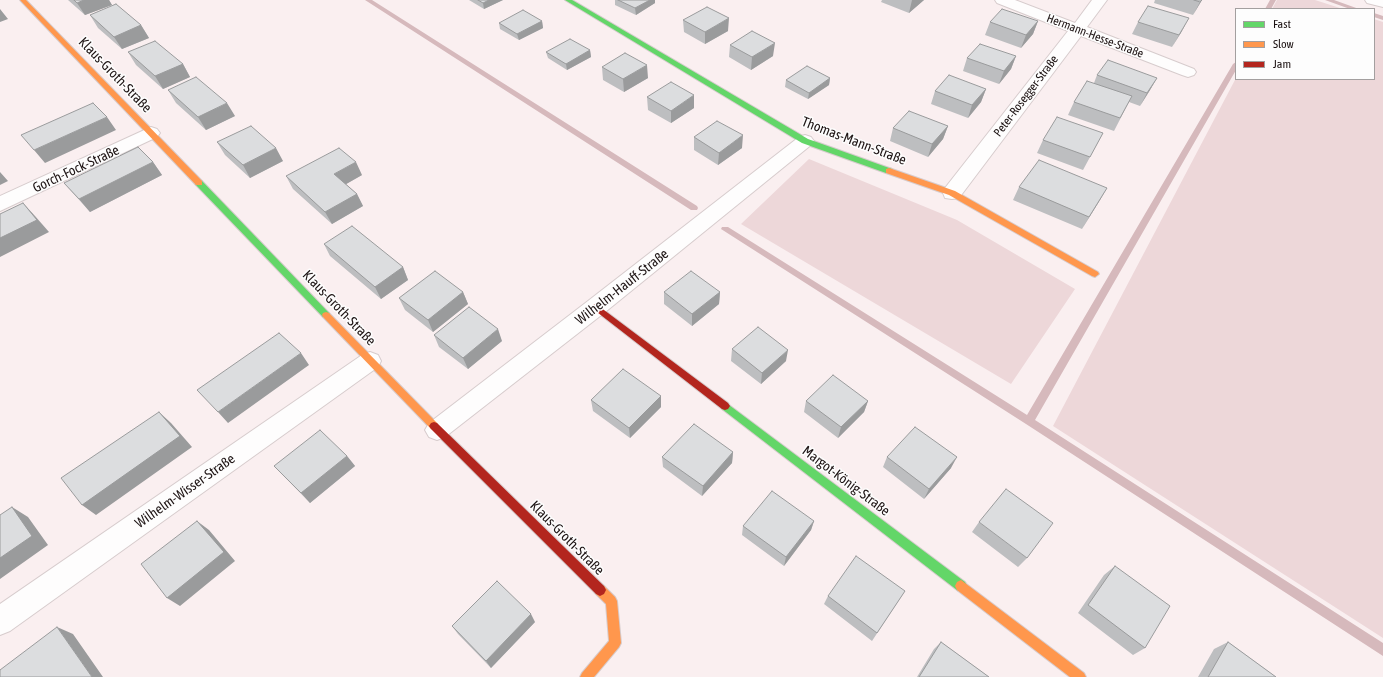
<!DOCTYPE html>
<html>
<head>
<meta charset="utf-8">
<style>
	body { margin:0 }
	#map { position:relative; width:1383px; height:677px; overflow:hidden; background:#faeff0; font-family:"Asap Condensed",sans-serif }
	canvas { display:block }
	.legend { position:absolute; left:1235px; top:8px; width:140px; height:72px; box-sizing:border-box; background:#fdfdfd; border:1px solid #a39f9f; margin:0; padding:5px 7px; list-style:none; font-size:12px; color:#1d1313 }
	.legend li { display:flex; align-items:center; gap:8px; height:20px }
	.legend b { width:20px; border:1px solid #a39f9f }
</style>
</head>
<body>
<div id="map">
<canvas width="1383" height="677"></canvas>
<ul class="legend">
<li><b style="height:5px;background:#63d668"></b>Fast</li>
<li><b style="height:5px;background:#ff974d"></b>Slow</li>
<li><b style="height:5px;background:#b3261e"></b>Jam</li>
</ul>
</div>
<script>
const ctx = document.querySelector('canvas').getContext('2d');
ctx.lineJoin = 'round';
function fill(path, color) {
  ctx.fillStyle = color;
  ctx.fill(path, 'evenodd');
}
function shape(rows) {
  const path = new Path2D();
  for (const r of rows) {
    path.moveTo(r[0], r[1]);
    for (let i = 2; i < r.length; i += 2) path.lineTo(r[i], r[i + 1]);
  }
  return path;
}
function trace(path, color, width, dash) {
  ctx.strokeStyle = color;
  ctx.lineWidth = width;
  ctx.lineCap = dash ? 'butt' : 'round';
  ctx.setLineDash(dash || []);
  ctx.stroke(path);
}
function label(font, color, halo, rows, align = 'center') {
  ctx.font = font + ' "Asap Condensed",sans-serif';
  ctx.lineWidth = 3;
  ctx.setLineDash([]);
  ctx.textBaseline = 'middle';
  ctx.strokeStyle = halo;
  ctx.fillStyle = color;
  for (const [text, x, y, turn = 0] of rows) {
    ctx.save();
    ctx.translate(x, y);
    ctx.rotate((+turn || 0) * Math.PI / 180);
    ctx.textAlign = isNaN(turn) ? turn : align;
    if (halo) ctx.strokeText(text, 0, 0);
    ctx.fillText(text, 0, 0);
    ctx.restore();
  }
}
fill(shape([
	[1277,0,1315,0,1343,9,1272,9],
	[1374,19,1383,22,1383,638,1053,426,1236,78,1374,79],
	[809,159,957,220,1075,289,1011,384,741,224]
]), '#edd7d9');
fill(shape([
	[365,0,372,0,697,206,698,208,697,210,691,210,365,0],
	[1270,0,1276,0,1271,9,1265,9,1270,0],
	[1325,0,1334,0,1359,9,1350,9,1325,0],
	[1374,13,1383,16,1383,20,1374,17,1374,13],
	[1236,62,1236,70,1035,420,1383,643,1383,656,1026,424,721,229,722,227,728,227,1027,415,1233,64,1236,62]
]), '#d6b9bc');
const street = shape([
	[995,0,1015,0,1075,23,1092,0,1107,0,1087,27,1194,69,1196,72,1194,75,1188,77,1182,75,1081,36,959,198,952,199,945,198,943,193,945,188,1068,31,997,3,995,0],
	[1365,0,1383,0,1383,7,1367,3,1365,0],
	[151,127,157,129,160,133,157,137,0,211,0,196,151,127],
	[805,135,811,137,814,141,811,145,604,313,445,437,437,440,429,437,425,430,429,423,588,301,799,137,805,135],
	[370,352,378,355,381,361,378,367,10,631,0,635,0,604,362,355,370,352]
]);
const fast = shape([
	[565,0,572,0,808,139,892,169,893,171,892,173,886,173,802,143,565,0],
	[199,180,202,181,329,313,330,315,329,317,323,317,196,185,195,183,199,180],
	[725,402,965,582,967,586,965,590,961,592,957,590,722,409,720,406,722,403,725,402]
]);
const slow = shape([
	[20,0,26,0,202,181,202,185,196,185,20,0],
	[889,168,955,191,1098,272,1099,274,1095,277,1092,276,949,195,886,173,886,169,889,168],
	[326,312,329,313,437,423,439,426,437,429,434,430,431,429,323,317,322,315,323,313,326,312],
	[961,580,1084,673,1086,677,1070,677,957,590,955,586,957,582,961,580],
	[600,584,604,586,615,597,617,601,621,643,619,647,594,677,580,677,582,673,609,641,606,604,596,594,594,590,596,586,600,584]
]);
const jam = shape([
	[596,304,728,403,730,406,728,409,725,410,722,409,593,309,592,307,593,305,596,304],
	[434,422,437,423,604,586,606,590,604,594,600,596,596,594,431,429,429,426,431,423,434,422]
]);
trace(street, '#d7cccd', 2);
trace(fast, '#d7cccd', 2);
trace(slow, '#d7cccd', 2);
trace(jam, '#d7cccd', 2);
fill(street, '#fefdfd');
fill(fast, '#63d668');
fill(slow, '#ff974d');
fill(jam, '#b3261e');
fill(shape([
	[68,0,109,0,112,5,85,15],
	[469,0,503,0,484,9],
	[615,0,655,0,655,3,636,15,615,5],
	[882,0,924,0,909,13,881,2],
	[1155,0,1202,0,1193,15,1154,3],
	[90,15,141,25,149,38,122,49,98,28],
	[683,20,728,31,705,44,684,32],
	[542,21,543,28,519,40,500,29,499,23],
	[1038,21,1033,34,1021,48,985,35,990,22],
	[1138,22,1182,31,1172,47,1132,34],
	[730,45,773,56,751,70,729,57],
	[590,50,591,57,567,70,548,58,546,52],
	[128,52,183,64,190,77,163,89,136,65],
	[1016,56,1011,69,999,84,963,71,967,58],
	[602,67,648,78,624,92,603,80],
	[1097,75,1157,78,1150,90,1140,106,1129,102,1114,131,1068,115,1074,102,1094,83],
	[830,78,829,85,808,99,785,87,786,80],
	[986,89,981,102,968,118,931,104,935,91],
	[168,90,235,116,206,130,176,103],
	[647,97,694,108,671,123,648,110],
	[948,126,943,139,928,157,890,141,893,128],
	[1103,133,1083,170,1037,153,1043,140],
	[694,137,742,148,718,165,694,150],
	[217,142,283,161,250,178,225,155],
	[153,162,162,175,90,212,64,183],
	[362,175,346,184,357,194,363,206,332,224,293,189,286,176],
	[1019,187,1107,188,1082,229,1013,200],
	[324,244,403,267,408,280,381,299,330,256],
	[463,292,468,304,433,332,405,310,399,298],
	[664,292,720,292,719,304,692,326,664,304],
	[434,335,502,341,468,369,439,347],
	[732,349,786,361,761,384,731,361],
	[661,396,661,407,630,438,593,411,591,400],
	[806,401,868,401,864,412,838,438,804,412],
	[733,452,732,463,702,496,663,467,662,457],
	[347,456,355,466,310,503,274,466],
	[887,457,951,468,924,499,883,467],
	[814,521,811,530,784,566,742,535,743,526],
	[979,522,1027,558,1018,567,972,532],
	[1115,566,1145,648,1133,655,1078,613,1104,575],
	[905,591,872,641,824,604,828,596],
	[535,622,491,668,458,634,452,626],
	[941,642,989,677,917,677,934,649],
	[1228,642,1276,677,1198,677,1214,649]
]), '#bdbec0');
fill(shape([
	[84,0,109,0,112,5,85,15,77,3],
	[489,0,503,0,484,9,483,3],
	[650,0,655,0,655,3,636,15,635,8],
	[912,0,924,0,909,13],
	[1202,0,1193,15,1200,2],
	[0,9,8,19,0,22],
	[729,18,728,31,705,44,705,32],
	[1189,18,1182,31,1172,47,1179,35],
	[542,21,543,28,519,40,517,34],
	[1038,21,1033,34,1021,48,1026,35],
	[141,25,149,38,122,49,114,37],
	[775,43,773,56,751,70,752,57],
	[590,50,591,57,567,70,566,64],
	[1016,56,1011,69,999,84,1004,71],
	[183,64,190,77,163,89,155,76],
	[647,65,648,78,624,92,623,79],
	[830,78,829,85,808,99,809,93],
	[1157,78,1150,90,1140,106,1147,93],
	[986,89,981,102,968,118,972,105],
	[694,95,694,108,671,123,671,111],
	[227,103,235,116,206,130,198,117],
	[107,117,116,130,45,163,34,150],
	[948,126,943,139,928,157,932,144],
	[743,135,742,148,718,165,719,153],
	[276,148,283,161,250,178,243,165],
	[153,162,162,175,90,212,79,199],
	[356,162,362,175,341,187,334,174],
	[0,172,8,181,0,185],
	[1107,188,1100,200,1082,229,1089,217],
	[357,194,363,206,332,224,325,212],
	[23,203,35,216,49,232,0,257,0,238],
	[403,267,408,280,381,299,375,287],
	[463,292,468,304,433,332,428,320],
	[720,292,719,304,692,326,692,314],
	[498,329,502,341,468,369,463,358],
	[788,350,786,361,761,384,762,373],
	[301,353,309,365,228,423,218,412],
	[661,396,661,407,630,438,629,428],
	[868,401,864,412,838,438,841,427],
	[159,412,171,423,192,447,96,515,82,505],
	[733,452,732,463,702,496,703,486],
	[347,456,355,466,310,503,301,493],
	[957,457,951,468,924,499,929,489],
	[12,507,28,517,48,545,0,579,0,558],
	[197,521,209,530,235,561,180,606,167,598],
	[814,521,811,530,784,566,786,557],
	[531,614,535,622,491,668,486,661],
	[57,627,73,634,103,677,92,677]
]), '#9a9b9c');
const building = shape([
	[74,0,84,0,77,3,74,0],
	[478,0,489,0,483,3,478,0],
	[618,0,650,0,635,8,618,0],
	[1194,0,1202,0,1200,2,1194,0],
	[116,4,141,25,114,37,90,15,116,4],
	[1148,6,1189,18,1179,35,1138,22,1148,6],
	[707,7,729,18,705,32,683,20,707,7],
	[1002,9,1038,21,1026,35,990,22,1002,9],
	[523,10,542,21,517,34,499,23,523,10],
	[752,31,775,43,752,57,730,45,752,31],
	[570,39,590,50,566,64,546,52,570,39],
	[155,41,183,64,155,76,128,52,155,41],
	[980,44,1016,56,1004,71,967,58,980,44],
	[625,53,647,65,623,79,602,67,625,53],
	[1108,60,1157,78,1147,93,1097,75,1108,60],
	[807,66,830,78,809,93,786,80,807,66],
	[949,75,986,89,972,105,935,91,949,75],
	[196,77,227,103,198,117,168,90,196,77],
	[1087,81,1132,96,1120,118,1074,102,1087,81],
	[671,82,694,95,671,111,647,97,671,82],
	[93,103,107,117,34,150,21,135,93,103],
	[909,111,948,126,932,144,893,128,909,111],
	[1057,117,1103,133,1090,157,1043,140,1057,117],
	[717,121,743,135,719,153,694,137,717,121],
	[251,126,276,148,243,165,217,142,251,126],
	[138,147,153,162,79,199,64,183,138,147],
	[339,148,356,162,334,174,357,194,325,212,286,176,339,148],
	[1039,160,1107,188,1089,217,1019,187,1039,160],
	[23,203,37,220,0,238,0,214,23,203],
	[352,226,403,267,375,287,324,244,352,226],
	[435,271,463,292,428,320,399,298,435,271],
	[691,271,720,292,692,314,664,292,691,271],
	[469,307,498,329,463,358,434,335,469,307],
	[758,327,788,350,762,373,732,349,758,327],
	[279,333,301,353,218,412,197,390,279,333],
	[623,369,661,396,629,428,591,400,623,369],
	[833,375,868,401,841,427,806,401,833,375],
	[159,412,180,436,82,505,61,478,159,412],
	[694,424,733,452,703,486,662,457,694,424],
	[915,427,957,457,929,489,887,457,915,427],
	[320,430,347,456,301,493,274,466,320,430],
	[1006,489,1053,523,1027,558,979,522,1006,489],
	[772,491,814,521,786,557,743,526,772,491],
	[12,507,32,536,0,558,0,515,12,507],
	[197,521,224,552,167,598,141,564,197,521],
	[856,556,905,591,877,633,828,596,856,556],
	[1115,566,1170,606,1145,648,1088,605,1115,566],
	[497,581,531,614,486,661,452,626,497,581],
	[57,627,92,677,0,677,0,670,57,627],
	[941,642,989,677,919,677,941,642],
	[1228,642,1276,677,1208,677,1228,642]
]);
fill(building, '#dcdddf');
trace(building, '#9a9b9c', 1);
label('12px', '#1d1313', '#fdfdfd', [
	["Hermann-Hesse-Straße",1095,36,21],
	["Peter-Rosegger-Straße",1026,96,-53]
]);
label('14px', '#1d1313', '#fdfdfd', [
	["Klaus-Groth-Straße",115,75,46],
	["Thomas-Mann-Straße",854,141,21],
	["Gorch-Fock-Straße",76,169,-25],
	["Wilhelm-Hauff-Straße",622,287,-38],
	["Klaus-Groth-Straße",339,308,46],
	["Margot-König-Straße",846,481,37],
	["Wilhelm-Wisser-Straße",185,491,-35],
	["Klaus-Groth-Straße",567,538,45]
]);
</script>
</body>
</html>
